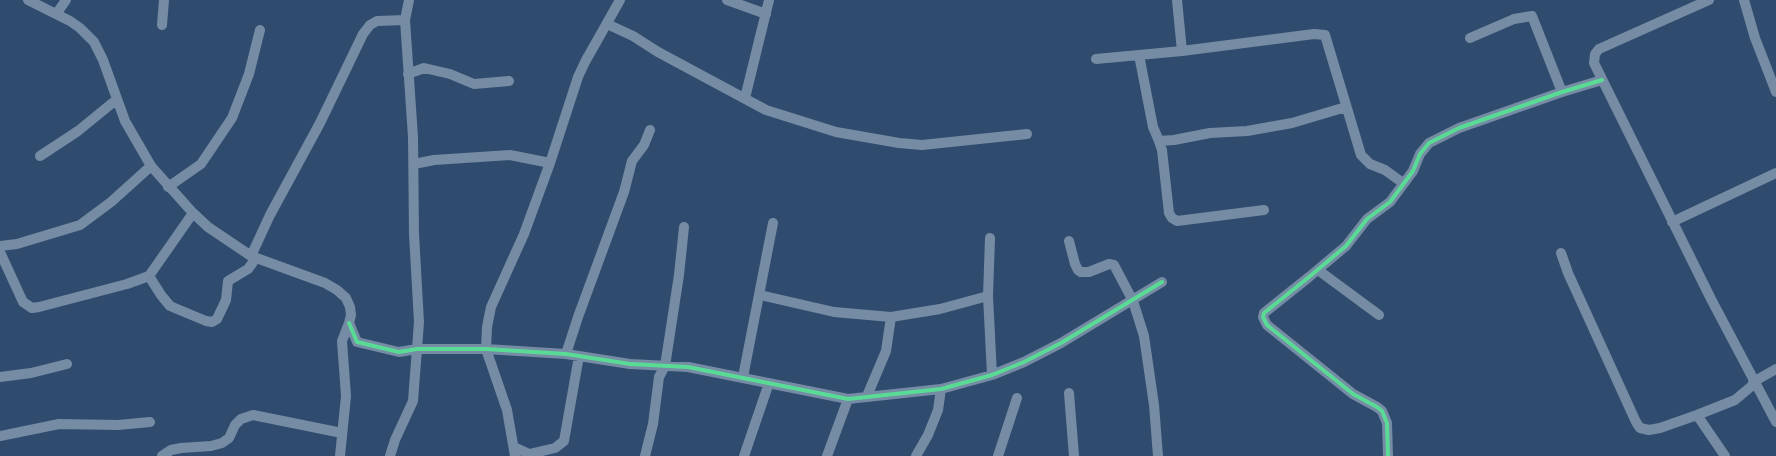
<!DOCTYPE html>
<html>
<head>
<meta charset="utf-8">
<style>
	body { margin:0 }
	canvas { display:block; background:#2f4c6e }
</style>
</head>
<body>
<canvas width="1776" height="456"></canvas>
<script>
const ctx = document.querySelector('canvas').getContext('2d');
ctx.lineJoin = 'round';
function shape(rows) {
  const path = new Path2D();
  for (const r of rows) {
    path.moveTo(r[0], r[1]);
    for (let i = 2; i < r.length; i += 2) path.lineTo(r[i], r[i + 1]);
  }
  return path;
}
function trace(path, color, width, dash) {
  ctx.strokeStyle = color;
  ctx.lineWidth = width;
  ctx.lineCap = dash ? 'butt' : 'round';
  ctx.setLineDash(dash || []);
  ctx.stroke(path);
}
trace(shape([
	[28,0,70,21,80,28,94,42,103,60,125,121,151,166,193,213,208,227,251,256,325,283,337,290,346,298,350,307,351,315,349,323,342,341,346,396,340,456],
	[727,0,766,14],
	[1177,0,1182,51],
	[1709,0,1599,49,1595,54,1594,63,1711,299,1776,422],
	[1744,0,1755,38,1776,92],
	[57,13,66,0],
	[607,24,633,36,658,52,766,110,836,132,899,143,922,145,1027,134],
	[162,25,164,0],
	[1470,38,1514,19,1532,16,1562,92],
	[1139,55,1153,127,1159,141,1174,140,1210,133,1247,131,1292,123,1346,107],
	[1096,59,1182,51,1314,34,1325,35,1361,155,1370,164,1385,170,1403,183],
	[408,74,424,68,450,74,474,84,509,81],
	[745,98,769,0],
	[1159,141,1162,150,1169,213,1172,218,1177,221,1264,210],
	[40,156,78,131,116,100],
	[414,164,434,160,510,155,550,163],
	[168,187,201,164,232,118,249,74,260,30],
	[1672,222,1776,173],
	[990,238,988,296,992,375],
	[1069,241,1075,264,1078,270,1081,272,1089,272,1109,264,1114,265,1133,301,1144,336,1154,405,1158,456],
	[0,246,17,244,80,225,111,202,151,166],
	[0,252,23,302,32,308,39,307,127,284,149,276,193,213],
	[1561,253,1568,273,1636,422,1640,428,1649,430,1660,428,1697,415,1735,400,1754,384],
	[251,256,270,215,320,123,363,34,370,25,377,21,405,20],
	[1318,270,1379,315],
	[149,276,161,295,170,306,206,321,212,322,217,319,226,300,228,281,248,269,256,258],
	[760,295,834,312,891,317,940,309,988,296],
	[349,323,357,342,399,352,417,349,486,349,566,354,630,364,688,367,848,399,941,389,992,375,1024,362,1061,343,1162,282],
	[566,354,578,317,624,192,632,161,644,145,650,130],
	[0,377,31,373,67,364],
	[743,377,773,223],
	[1753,382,1776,369],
	[1069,393,1074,456],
	[867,396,886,351,891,317],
	[1697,415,1725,456],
	[0,436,59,424,118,425,150,422],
	[514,447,529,454,555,448,564,441,579,356],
	[162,456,171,450,181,448,211,446,222,443,229,438,235,425,241,419,253,415,342,433],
	[390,456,395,440,413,401,419,322,414,234,413,137,405,20,409,0],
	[515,456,507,410,486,349,487,327,491,307,524,234,550,163,578,77,585,62,620,0],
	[645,456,653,424,659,377,665,366,679,275,684,227],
	[744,456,769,383],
	[827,456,848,399],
	[916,456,928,435,938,410,941,389],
	[998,456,1017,398],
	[1388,456,1387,423,1382,411,1377,407,1353,394,1267,325,1263,317,1264,313,1309,277,1346,246,1367,219,1390,202,1413,171,1420,154,1429,143,1459,128,1562,92,1602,80]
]), '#768ba4', 10);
trace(shape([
	[349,323,357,342,399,352,417,349,486,349,566,354,630,364,688,367,848,399,941,389,992,375,1024,362,1061,343,1162,282],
	[1388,456,1387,423,1382,411,1377,407,1353,394,1267,325,1263,317,1264,313,1309,277,1346,246,1367,219,1390,202,1413,171,1420,154,1429,143,1459,128,1562,92,1602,80]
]), '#5adb95', 4);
</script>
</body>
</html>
